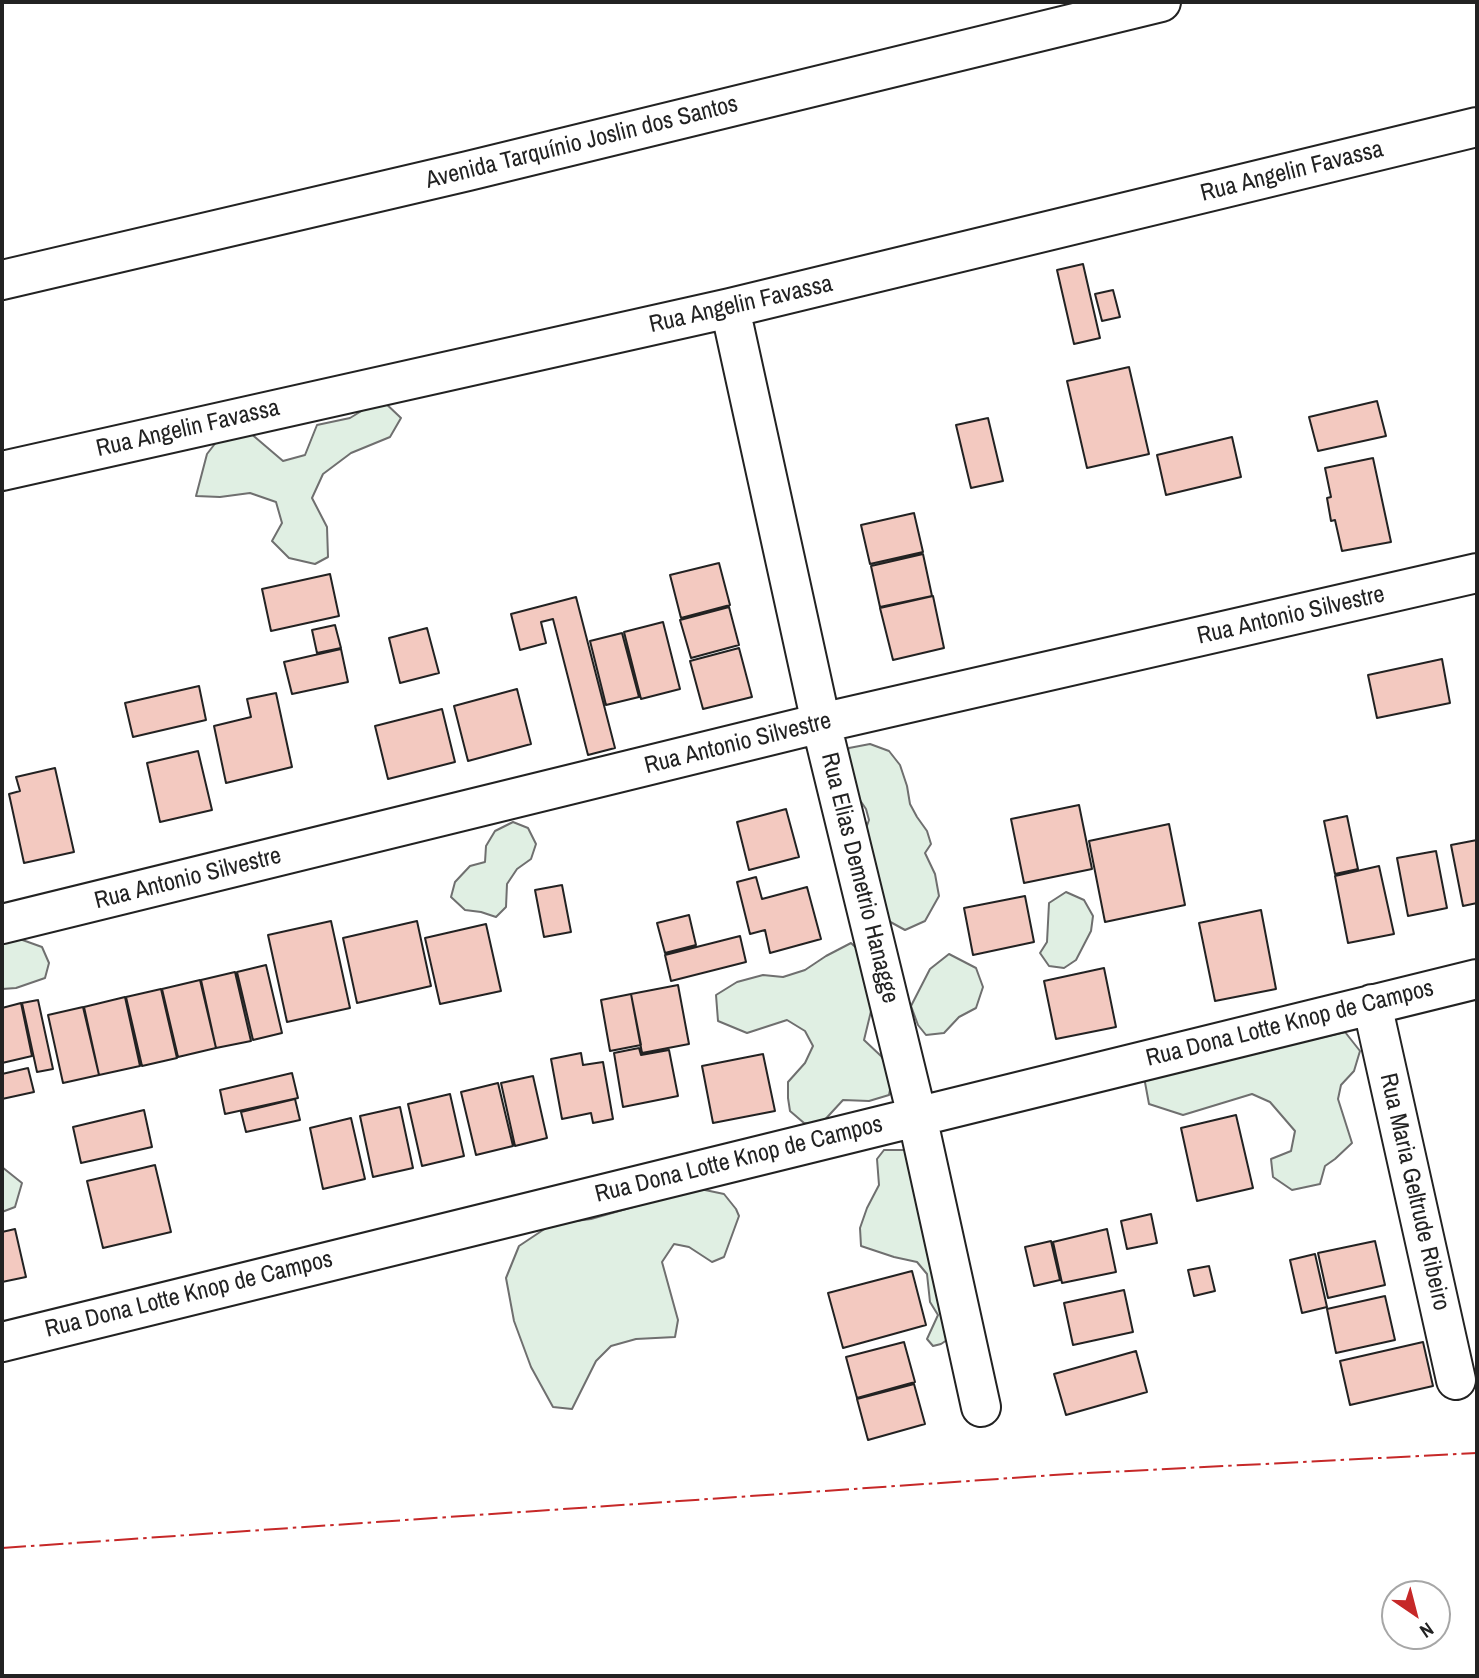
<!DOCTYPE html>
<html>
<head>
<meta charset="utf-8">
<style>
	body { margin:0 }
	#map { position:relative; width:1479px; height:1678px; overflow:hidden; background:#fff; font-family:"Archivo Narrow",sans-serif }
	canvas { display:block }
	.frame { position:absolute; inset:0; border:4px solid #222; pointer-events:none }
	.north { position:absolute; left:1381px; top:1580px; width:70px; height:70px; box-sizing:border-box; background:#fff; border:2px solid #a7a7a7; border-radius:50%; rotate:145deg; font-size:19px; font-weight:700; line-height:28px; text-align:center; color:#222 }
	.north::after { content:''; display:block; margin:auto; width:24px; height:32px; background:#c62828; clip-path:polygon(50% 0,100% 100%,50% 72%,0 100%) }
</style>
</head>
<body>
<div id="map">
<canvas width="1479" height="1678"></canvas>
<div class="frame"></div>
<div class="north">N</div>
</div>
<script>
const ctx = document.querySelector('canvas').getContext('2d');
ctx.lineJoin = 'round';
function fill(path, color) {
  ctx.fillStyle = color;
  ctx.fill(path, 'evenodd');
}
function shape(rows) {
  const path = new Path2D();
  for (const r of rows) {
    path.moveTo(r[0], r[1]);
    for (let i = 2; i < r.length; i += 2) path.lineTo(r[i], r[i + 1]);
  }
  return path;
}
function trace(path, color, width, dash) {
  ctx.strokeStyle = color;
  ctx.lineWidth = width;
  ctx.lineCap = dash ? 'butt' : 'round';
  ctx.setLineDash(dash || []);
  ctx.stroke(path);
}
function label(font, color, halo, rows, align = 'center') {
  ctx.font = font + ' "Archivo Narrow",sans-serif';
  ctx.lineWidth = 5;
  ctx.setLineDash([]);
  ctx.textBaseline = 'middle';
  ctx.strokeStyle = halo;
  ctx.fillStyle = color;
  for (const [text, x, y, turn = 0] of rows) {
    ctx.save();
    ctx.translate(x, y);
    ctx.rotate((+turn || 0) * Math.PI / 180);
    ctx.textAlign = isNaN(turn) ? turn : align;
    if (halo) ctx.strokeText(text, 0, 0);
    ctx.fillText(text, 0, 0);
    ctx.restore();
  }
}
const green = shape([
	[381,399,401,418,390,437,351,453,323,474,312,498,327,527,328,557,315,564,289,558,272,541,282,523,276,502,250,493,220,497,196,496,207,454,224,432,242,426,283,461,305,455,317,425,350,418,381,399],
	[870,744,889,751,900,765,907,786,910,804,917,817,927,831,931,844,925,853,935,874,939,896,925,921,905,930,885,919,862,839,869,820,866,809,855,793,841,762,849,748,870,744],
	[513,822,528,828,536,844,531,859,517,869,507,884,506,907,496,917,481,912,465,910,451,897,455,882,470,866,485,862,486,846,495,831,513,822],
	[1066,892,1084,900,1093,916,1091,931,1076,960,1064,968,1049,966,1040,953,1047,942,1049,903,1066,892],
	[2,938,17,938,42,947,49,963,45,978,16,988,2,989,2,938],
	[851,943,867,958,873,1003,864,1040,881,1056,893,1075,889,1095,869,1101,843,1100,820,1125,804,1123,790,1111,788,1098,788,1082,805,1063,813,1046,805,1031,787,1020,747,1033,718,1021,716,995,737,982,763,975,783,977,805,970,826,956,851,943],
	[949,954,976,968,983,987,976,1008,959,1017,944,1033,926,1035,918,1025,911,1006,930,969,949,954],
	[1345,1032,1360,1051,1354,1071,1341,1085,1338,1099,1352,1143,1335,1159,1325,1166,1320,1184,1292,1190,1273,1177,1271,1159,1291,1151,1295,1131,1270,1102,1252,1094,1183,1115,1149,1104,1144,1077,1266,1041,1315,1039,1345,1032],
	[884,1150,908,1150,953,1336,941,1344,933,1346,927,1339,938,1315,930,1302,927,1274,917,1262,894,1257,861,1246,860,1228,867,1208,879,1185,877,1159,884,1150],
	[2,1167,22,1183,15,1207,2,1212,2,1167],
	[686,1186,724,1194,736,1209,739,1216,724,1257,712,1262,689,1247,674,1244,662,1262,678,1320,675,1337,636,1339,611,1346,596,1361,572,1409,553,1407,531,1367,514,1321,506,1278,519,1246,552,1224,591,1219,640,1205,663,1191,686,1186]
]);
fill(green, '#e0efe3');
trace(green, '#6f6f6f', 2);
const building = shape([
	[1083,264,1100,338,1074,344,1057,270,1083,264],
	[1113,290,1120,317,1102,321,1095,294,1113,290],
	[1129,367,1149,454,1087,468,1067,381,1129,367],
	[1377,401,1386,436,1318,451,1309,417,1377,401],
	[988,418,1003,481,971,488,956,425,988,418],
	[1232,437,1241,477,1166,495,1157,455,1232,437],
	[1373,458,1391,542,1342,551,1335,520,1331,521,1327,498,1331,497,1325,468,1373,458],
	[914,513,923,552,870,564,861,525,914,513],
	[923,554,932,596,880,607,871,566,923,554],
	[719,563,730,605,681,618,670,575,719,563],
	[330,574,339,616,271,631,262,589,330,574],
	[933,596,944,648,893,660,880,608,933,596],
	[576,597,615,748,588,755,553,619,541,622,546,643,520,650,511,614,576,597],
	[729,607,739,645,691,658,680,620,729,607],
	[663,622,680,689,641,699,624,632,663,622],
	[335,625,341,648,317,653,312,630,335,625],
	[427,628,439,673,400,683,389,638,427,628],
	[622,633,639,697,606,705,590,641,622,633],
	[739,648,752,697,703,709,690,661,739,648],
	[341,649,348,682,292,694,284,662,341,649],
	[1442,659,1450,703,1377,718,1368,675,1442,659],
	[199,686,206,720,133,737,125,703,199,686],
	[517,689,531,744,468,761,454,706,517,689],
	[276,693,292,767,226,783,214,726,251,717,247,699,276,693],
	[442,709,455,762,388,779,375,726,442,709],
	[198,751,212,810,160,822,147,763,198,751],
	[55,768,74,852,24,863,9,794,20,791,16,777,55,768],
	[1079,805,1092,869,1024,883,1011,819,1079,805],
	[786,809,799,857,749,870,737,822,786,809],
	[1347,816,1358,869,1335,874,1324,821,1347,816],
	[1169,824,1185,905,1105,922,1089,841,1169,824],
	[1477,840,1477,903,1463,906,1451,845,1477,840],
	[1436,851,1447,908,1408,916,1397,858,1436,851],
	[1379,866,1394,934,1348,943,1335,876,1379,866],
	[756,877,762,899,807,887,821,939,770,953,765,930,750,934,737,882,756,877],
	[562,885,571,932,544,937,535,890,562,885],
	[1025,896,1034,942,973,955,964,908,1025,896],
	[1261,910,1276,989,1215,1001,1199,923,1261,910],
	[689,915,696,945,665,953,657,923,689,915],
	[331,921,350,1008,287,1022,268,935,331,921],
	[417,921,431,986,357,1003,343,938,417,921],
	[486,924,501,991,440,1004,425,938,486,924],
	[740,936,746,962,671,981,665,955,740,936],
	[266,965,282,1033,253,1040,237,972,266,965],
	[1104,968,1116,1027,1056,1039,1044,981,1104,968],
	[235,972,251,1041,216,1048,201,980,235,972],
	[200,980,216,1048,178,1057,162,989,200,980],
	[678,985,689,1044,642,1053,631,994,678,985],
	[161,989,177,1058,142,1066,126,997,161,989],
	[631,994,641,1045,610,1051,601,1000,631,994],
	[125,997,140,1066,99,1075,84,1007,125,997],
	[38,1000,53,1069,37,1072,22,1003,38,1000],
	[21,1003,32,1056,2,1063,2,1008,21,1003],
	[83,1007,99,1075,63,1083,48,1015,83,1007],
	[639,1048,641,1055,669,1050,678,1096,623,1107,614,1053,639,1048],
	[581,1053,583,1065,603,1062,613,1119,593,1123,591,1113,562,1119,551,1059,581,1053],
	[763,1054,775,1111,713,1123,702,1066,763,1054],
	[28,1068,34,1092,2,1099,2,1074,28,1068],
	[292,1073,298,1098,225,1114,220,1090,292,1073],
	[533,1076,547,1138,515,1146,501,1083,533,1076],
	[498,1083,513,1146,476,1155,461,1092,498,1083],
	[450,1094,464,1156,422,1166,408,1104,450,1094],
	[295,1099,300,1120,246,1132,241,1112,295,1099],
	[400,1107,413,1168,373,1177,360,1116,400,1107],
	[144,1110,152,1147,81,1163,73,1127,144,1110],
	[1236,1115,1253,1188,1197,1201,1181,1128,1236,1115],
	[351,1118,365,1179,323,1189,310,1128,351,1118],
	[155,1165,171,1232,103,1248,87,1181,155,1165],
	[1151,1214,1157,1243,1127,1249,1121,1221,1151,1214],
	[15,1229,26,1277,2,1282,2,1232,15,1229],
	[1107,1229,1116,1272,1062,1283,1053,1242,1107,1229],
	[1051,1241,1060,1280,1034,1286,1025,1247,1051,1241],
	[1375,1241,1385,1285,1328,1298,1318,1253,1375,1241],
	[1315,1254,1327,1307,1302,1313,1290,1260,1315,1254],
	[1209,1266,1215,1291,1194,1296,1188,1270,1209,1266],
	[912,1271,926,1325,843,1348,828,1293,912,1271],
	[1124,1290,1133,1332,1073,1345,1064,1303,1124,1290],
	[1385,1296,1395,1340,1336,1353,1327,1309,1385,1296],
	[904,1342,915,1382,857,1398,846,1357,904,1342],
	[1423,1342,1433,1386,1350,1405,1340,1361,1423,1342],
	[1136,1351,1147,1392,1066,1415,1054,1374,1136,1351],
	[914,1384,925,1424,868,1440,857,1399,914,1384]
]);
fill(building, '#f3c9c0');
trace(building, '#222', 2);
const minor = shape([
	[730,308,821,723,917,1116,981,1407],
	[2,471,730,308,1477,127],
	[2,924,821,723,1477,573],
	[1372,1004,1456,1380],
	[2,1342,1477,979]
]);
const major = shape([
	[2,280,468,171,1161,2]
]);
trace(minor, '#222', 42);
trace(major, '#222', 42);
trace(minor, '#fff', 38);
trace(major, '#fff', 38);
trace(shape([
	[2,1548,1069,1474,1477,1453]
]), '#c62828', 2, [24, 5, 3.5, 5]);
label('24px', '#222', '#fff', [
	["Avenida Tarquínio Joslin dos Santos",582,143,-14],
	["Rua Angelin Favassa",1292,172,-14],
	["Rua Angelin Favassa",741,305,-13],
	["Rua Angelin Favassa",188,429,-13],
	["Rua Antonio Silvestre",1291,616,-13],
	["Rua Antonio Silvestre",738,744,-14],
	["Rua Elias Demetrio Hanagge",859,878,76],
	["Rua Antonio Silvestre",188,879,-14],
	["Rua Dona Lotte Knop de Campos",1290,1024,-14],
	["Rua Dona Lotte Knop de Campos",739,1160,-14],
	["Rua Maria Geltrude Ribeiro",1414,1192,77],
	["Rua Dona Lotte Knop de Campos",189,1295,-14]
]);
</script>
</body>
</html>
